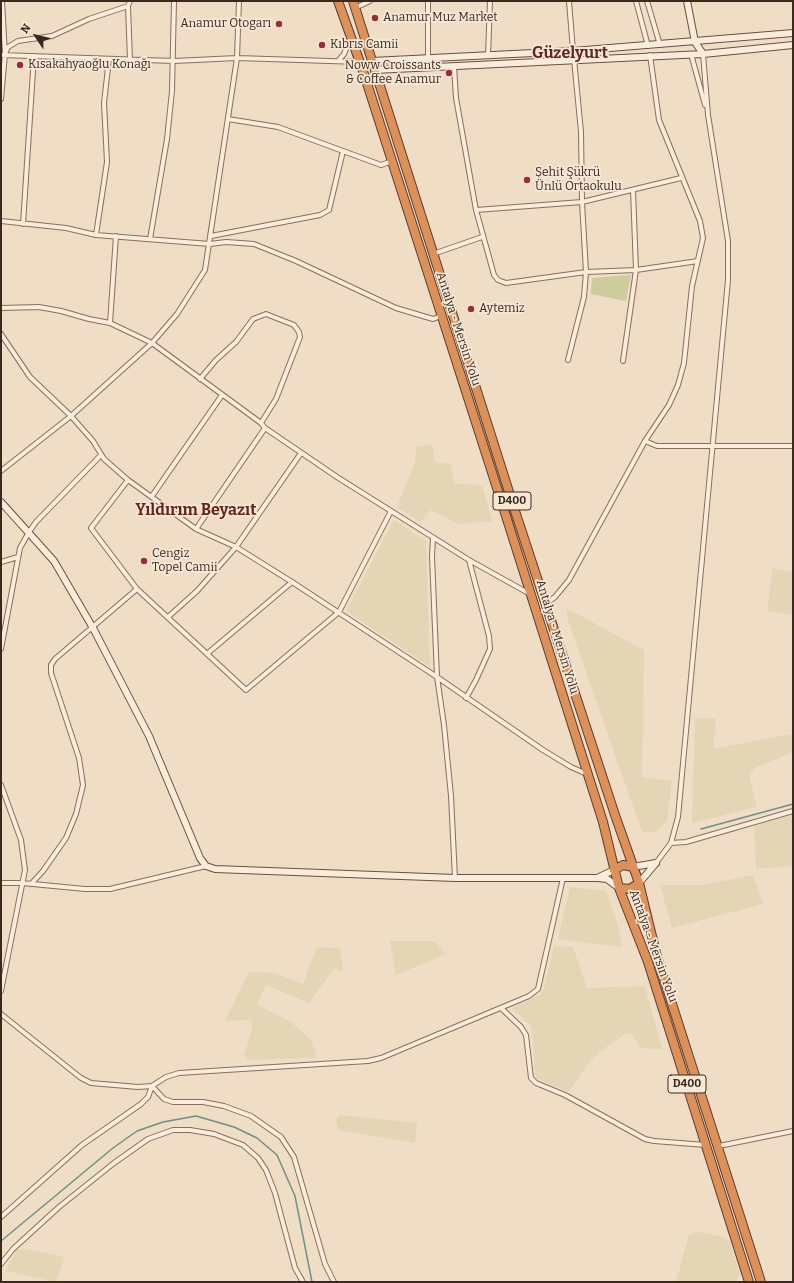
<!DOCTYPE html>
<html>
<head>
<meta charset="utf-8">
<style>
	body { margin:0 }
	#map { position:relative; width:794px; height:1283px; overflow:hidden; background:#efddc6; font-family:Bitter,serif }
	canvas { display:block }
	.frame { position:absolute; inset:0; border:2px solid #3b291f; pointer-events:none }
	.north { position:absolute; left:16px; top:16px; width:40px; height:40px; -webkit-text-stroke:3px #f6e8d6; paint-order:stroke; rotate:305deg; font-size:11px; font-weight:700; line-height:16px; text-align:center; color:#3b291f }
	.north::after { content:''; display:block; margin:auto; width:14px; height:18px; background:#3b291f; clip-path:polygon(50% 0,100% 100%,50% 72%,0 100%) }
</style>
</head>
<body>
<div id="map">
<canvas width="794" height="1283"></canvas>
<div class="frame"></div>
<div class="north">N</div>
</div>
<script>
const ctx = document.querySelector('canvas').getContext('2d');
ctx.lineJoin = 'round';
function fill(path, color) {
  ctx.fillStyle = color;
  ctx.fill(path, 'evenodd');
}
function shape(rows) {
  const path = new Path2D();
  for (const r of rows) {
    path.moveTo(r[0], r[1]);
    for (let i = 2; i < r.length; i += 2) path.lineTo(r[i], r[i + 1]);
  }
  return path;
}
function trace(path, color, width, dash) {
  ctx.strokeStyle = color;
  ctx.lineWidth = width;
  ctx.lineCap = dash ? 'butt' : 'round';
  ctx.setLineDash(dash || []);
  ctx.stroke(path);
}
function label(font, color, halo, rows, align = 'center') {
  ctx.font = font + ' Bitter,serif';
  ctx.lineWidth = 3.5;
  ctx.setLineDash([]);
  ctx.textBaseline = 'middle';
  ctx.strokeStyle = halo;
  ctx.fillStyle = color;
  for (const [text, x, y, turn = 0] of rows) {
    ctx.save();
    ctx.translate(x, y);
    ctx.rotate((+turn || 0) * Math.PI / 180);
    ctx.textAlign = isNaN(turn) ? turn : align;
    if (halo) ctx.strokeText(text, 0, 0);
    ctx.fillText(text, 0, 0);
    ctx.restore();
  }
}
fill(shape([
	[432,444,435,462,450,464,455,483,482,486,492,521,458,524,431,510,420,522,397,507,415,462,416,447],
	[394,520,426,541,430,667,346,611],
	[773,568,793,572,793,615,767,611],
	[566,608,644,650,642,777,672,781,667,821,655,832,642,832,568,620],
	[695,718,716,719,713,749,790,734,793,742,793,752,757,767,749,775,757,807,692,823],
	[793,815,793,866,756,869,754,826],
	[753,875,763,904,672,928,660,885,702,885],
	[570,887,606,891,617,922,622,944,620,947,558,939],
	[390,941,434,941,446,954,396,975],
	[554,946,573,947,587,988,645,986,662,1049,640,1048,631,1033,625,1034,602,1050,587,1065,568,1092,535,1078,533,1038,530,1025,512,1008,541,994,544,988],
	[317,947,340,948,343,971,334,968,309,1003,266,985,257,1005,291,1022,312,1041,316,1058,248,1060,244,1056,252,1029,251,1020,225,1021,249,972,275,973,303,984],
	[339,1115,417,1123,415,1143,338,1130,336,1120],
	[699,1232,724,1237,729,1241,740,1275,734,1282,676,1282,689,1235],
	[27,1249,64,1257,56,1282,6,1271,17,1250]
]), '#e4d6b4');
fill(shape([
	[631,275,626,301,591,294,592,278]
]), '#cdcc9a');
trace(shape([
	[701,829,793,804],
	[1,1241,113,1148,137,1131,163,1122,196,1116,234,1127,257,1138,277,1155,295,1196,312,1282]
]), '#6e9184', 1.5);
const street = shape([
	[569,1,573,51],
	[636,1,648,46],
	[647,1,660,45],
	[128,6,130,60],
	[355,8,370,1],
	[5,54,8,47,18,41,52,36,89,19,128,6,130,1],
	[691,54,705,105],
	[1,55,174,61,237,58,360,62],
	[488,56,490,1],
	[428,59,428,1],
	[338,61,344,54,351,38],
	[454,66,456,98,476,210,494,275,498,280,506,283,586,272,636,270,698,261],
	[1,99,5,54,2,1],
	[228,119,278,127,381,165,392,161],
	[476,210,582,202,681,178],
	[1,221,66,228,96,235,210,244,226,242,254,244,296,261,396,308,433,319,441,316],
	[23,224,34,56],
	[96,235,107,162,104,103,109,59],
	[211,236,320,215,329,210,343,151],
	[150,239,167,139,172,91,174,1],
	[433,254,482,237],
	[1,308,39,307,61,311,89,319,110,323,152,343,261,423,265,428,337,477,469,560,530,594],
	[110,323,116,236],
	[1,334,30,377,71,416,93,441,104,459,128,480,196,529,236,547,292,582,437,677,543,750,571,767,587,774],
	[568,360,584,297,586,272,582,202,581,132,574,59],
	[623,361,636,270,633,190],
	[200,379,216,360,236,342,253,319,266,314,294,325,299,332,300,337,276,399,261,423],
	[645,441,657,446,793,446],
	[1,471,71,416,152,343,177,314,205,270,237,58,239,1],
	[128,480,91,528,137,589,246,690,339,612,391,511],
	[152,496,222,395],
	[196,529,265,428],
	[433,538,432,557,437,677,444,725,451,796,455,878],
	[1,562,18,557],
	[545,604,555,597,569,580,645,441,669,405,678,385,684,363,692,286,703,238,700,221,659,120,650,55],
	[168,617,197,591,236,547,301,453],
	[1,649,20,548,29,532,36,522,101,455],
	[208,653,292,582],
	[466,698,476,680,490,649,489,636,469,560],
	[1,785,21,840,25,870,1,991],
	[671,843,686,842,793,811],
	[656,863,671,843,678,817,728,280,728,241,708,115,703,54],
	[1,883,22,883,85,889,110,889,206,866],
	[31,884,43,871,66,838,76,814,83,785,79,758,51,673,51,665,55,659,137,589],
	[501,1008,521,1027,526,1035,531,1078,536,1083,565,1095,645,1139,654,1141,706,1145],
	[1,1014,81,1078,91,1083,138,1087,152,1086,166,1077,179,1073,368,1061,381,1058,529,996,538,989,563,878],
	[152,1086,164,1099,173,1102,203,1102,224,1106,251,1116,281,1137,294,1157,325,1264,334,1282],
	[719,1146,793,1131],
	[1,1217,82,1145,141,1104,148,1097,152,1086],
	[1,1264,13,1249,59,1207,114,1163,148,1139,173,1130,190,1130,214,1134,243,1145,258,1158,266,1170,275,1193,295,1268,303,1282]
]);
const secondary = shape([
	[687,1,695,42,703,54],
	[372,61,573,51,793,33],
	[374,70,703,54,793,45],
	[1,502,54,561,93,628,149,736,200,858,206,866,215,869,455,878,598,878,607,879,619,888],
	[633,867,656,863],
	[599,877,614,870],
	[639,883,656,863]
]);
const highway = shape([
	[338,1,363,71,506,516,603,822,619,888,648,962,749,1282],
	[353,1,516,514,615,815,639,883,657,957,761,1282],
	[614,870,623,865,633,867],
	[619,888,630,889,639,883]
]);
trace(street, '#8a6e5c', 6);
trace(secondary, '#6c4f3f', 8);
trace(highway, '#583d30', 10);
trace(street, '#f9ecda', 4);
trace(secondary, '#f9ecda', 6);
trace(highway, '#dd9158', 8);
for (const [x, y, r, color] of [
	[375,18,4,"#9a2b3b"],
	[279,24,4,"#9a2b3b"],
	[322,45,4,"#9a2b3b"],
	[20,65,4,"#9a2b3b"],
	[449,73,4,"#9a2b3b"],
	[527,180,4,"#9a2b3b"],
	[471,309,4,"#9a2b3b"],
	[144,561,4,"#9a2b3b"]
]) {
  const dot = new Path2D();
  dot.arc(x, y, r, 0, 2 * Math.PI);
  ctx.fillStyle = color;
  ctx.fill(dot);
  trace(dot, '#f6e8d6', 1.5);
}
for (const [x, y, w] of [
	[512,501,38],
	[687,1084,38]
]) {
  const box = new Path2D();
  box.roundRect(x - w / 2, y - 9, w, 18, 3);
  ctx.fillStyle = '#f6e8d6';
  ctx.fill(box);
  trace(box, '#3b291f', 1);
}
label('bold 11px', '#3b291f', null, [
	["D400",512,501],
	["D400",687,1084]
]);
label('12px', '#3b291f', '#f6e8d6', [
	["Anamur Muz Market",383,18],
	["Anamur Otogarı",271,24,"right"],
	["Kıbrıs Camii",330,45],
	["Kısakahyaoğlu Konağı",28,65],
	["Noww Croissants",441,66,"right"],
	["& Coffee Anamur",441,80,"right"],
	["Şehit Şükrü",535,173],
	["Ünlü Ortaokulu",535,187],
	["Aytemiz",479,309],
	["Cengiz",152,554],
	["Topel Camii",152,568]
], 'left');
label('12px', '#3b291f', '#f6e8d6', [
	["Antalya - Mersin Yolu",458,329,72],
	["Antalya - Mersin Yolu",557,637,73],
	["Antalya - Mersin Yolu",653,946,70]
]);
label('bold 16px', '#67241f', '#f6e8d6', [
	["Güzelyurt",570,54],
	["Yıldırım Beyazıt",196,511]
]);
</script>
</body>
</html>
